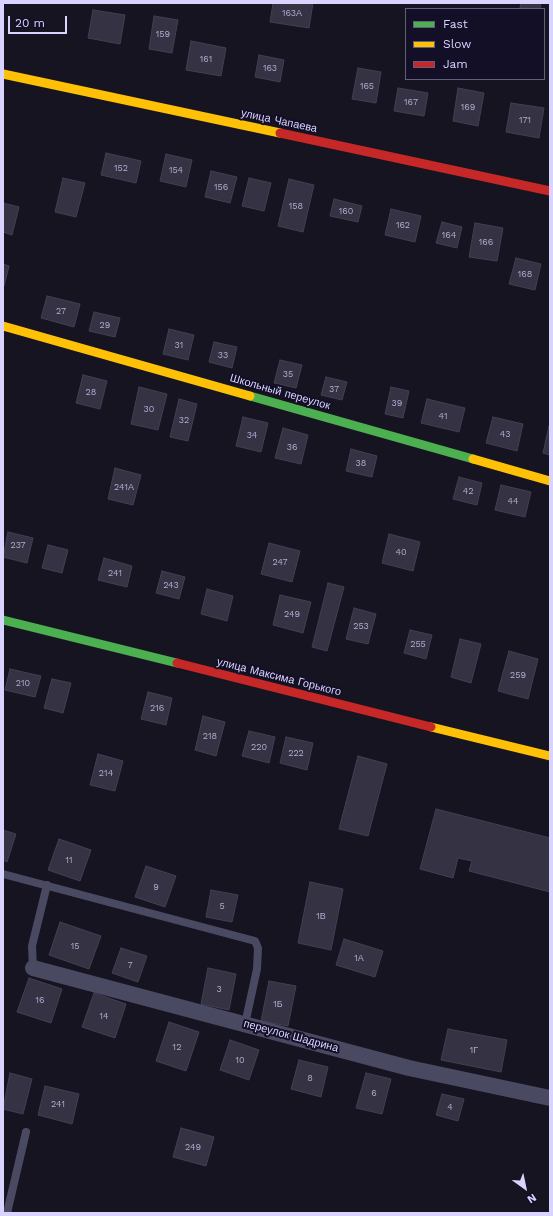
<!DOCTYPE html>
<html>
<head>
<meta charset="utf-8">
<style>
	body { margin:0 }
	#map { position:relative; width:553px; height:1216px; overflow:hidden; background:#161421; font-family:"Work Sans",sans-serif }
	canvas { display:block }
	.frame { position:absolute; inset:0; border:4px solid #d9d4ff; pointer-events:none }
	.legend { position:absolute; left:405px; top:8px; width:140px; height:72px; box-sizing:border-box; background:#130f26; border:1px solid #625e7d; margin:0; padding:5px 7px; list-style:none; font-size:12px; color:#d9d4ff }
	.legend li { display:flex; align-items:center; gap:8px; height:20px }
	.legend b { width:20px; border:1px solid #625e7d }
	.north { position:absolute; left:505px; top:1168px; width:40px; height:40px; -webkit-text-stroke:3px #130f26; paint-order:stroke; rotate:147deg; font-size:11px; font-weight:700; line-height:16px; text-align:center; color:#d9d4ff }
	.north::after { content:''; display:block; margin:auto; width:14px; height:18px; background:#d9d4ff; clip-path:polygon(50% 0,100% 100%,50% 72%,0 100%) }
	.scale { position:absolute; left:8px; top:16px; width:59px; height:18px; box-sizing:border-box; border:2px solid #d9d4ff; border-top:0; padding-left:5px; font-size:12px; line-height:14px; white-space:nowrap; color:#d9d4ff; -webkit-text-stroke:3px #130f26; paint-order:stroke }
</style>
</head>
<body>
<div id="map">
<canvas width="553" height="1216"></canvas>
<div class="frame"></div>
<ul class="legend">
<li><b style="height:5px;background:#4caf50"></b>Fast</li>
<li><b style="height:5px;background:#ffc107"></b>Slow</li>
<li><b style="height:5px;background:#c62828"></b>Jam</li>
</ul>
<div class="north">N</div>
<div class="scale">20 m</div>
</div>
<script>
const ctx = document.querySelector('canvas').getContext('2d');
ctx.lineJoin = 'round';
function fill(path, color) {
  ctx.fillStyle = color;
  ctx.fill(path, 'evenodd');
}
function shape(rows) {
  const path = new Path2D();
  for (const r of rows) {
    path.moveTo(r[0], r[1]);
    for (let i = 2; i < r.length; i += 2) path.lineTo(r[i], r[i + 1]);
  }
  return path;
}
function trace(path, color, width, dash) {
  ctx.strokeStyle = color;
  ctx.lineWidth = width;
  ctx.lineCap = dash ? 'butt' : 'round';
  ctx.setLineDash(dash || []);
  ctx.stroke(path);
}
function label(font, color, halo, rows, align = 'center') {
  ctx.font = font + ' "Work Sans",sans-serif';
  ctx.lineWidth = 4;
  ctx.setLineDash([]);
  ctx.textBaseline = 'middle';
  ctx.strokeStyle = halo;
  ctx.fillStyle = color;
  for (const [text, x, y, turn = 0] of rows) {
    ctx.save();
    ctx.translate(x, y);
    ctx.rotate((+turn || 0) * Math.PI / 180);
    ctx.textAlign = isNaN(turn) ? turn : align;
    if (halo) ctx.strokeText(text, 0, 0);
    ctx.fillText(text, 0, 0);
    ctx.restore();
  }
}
const building = shape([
	[273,3,313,3,309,28,270,22,273,3],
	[521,3,541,3,540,9,520,8,521,3],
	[93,10,125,15,120,44,88,38,93,10],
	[154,16,178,20,172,53,149,49,154,16],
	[191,41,226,48,221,76,186,70,191,41],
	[259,55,284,60,280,82,255,77,259,55],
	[358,68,381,72,376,103,352,99,358,68],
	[398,88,428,93,424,116,394,111,398,88],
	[458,88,484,93,478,126,453,121,458,88],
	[511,103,544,108,539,138,506,132,511,103],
	[106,153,141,161,136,183,101,175,106,153],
	[166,154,192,160,186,187,160,181,166,154],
	[211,171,237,177,230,203,205,197,211,171],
	[63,178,85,183,76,217,55,212,63,178],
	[249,178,271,183,264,211,242,206,249,178],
	[289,179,314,185,303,232,278,226,289,179],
	[334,199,362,206,358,222,330,216,334,199],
	[3,203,19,207,12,235,3,232,3,203],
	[391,209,421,216,415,242,385,235,391,209],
	[442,222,462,227,457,248,436,243,442,222],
	[475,223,503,228,497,261,469,257,475,223],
	[516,258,541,264,535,290,509,284,516,258],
	[3,264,9,266,4,286,3,286,3,264],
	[47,296,80,304,74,327,41,318,47,296],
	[94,312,120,318,115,337,89,331,94,312],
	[169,329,194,335,188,360,163,354,169,329],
	[214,342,237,347,232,368,209,362,214,342],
	[280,360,302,365,296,388,274,383,280,360],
	[83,375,107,381,100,409,76,403,83,375],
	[326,377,347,382,342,400,321,395,326,377],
	[139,387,167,394,158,430,131,424,139,387],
	[391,387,409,391,403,418,385,414,391,387],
	[179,399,197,404,188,441,170,437,179,399],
	[427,399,465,408,459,432,421,423,427,399],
	[243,417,268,423,261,452,236,446,243,417],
	[493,417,523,424,517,451,486,443,493,417],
	[549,426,550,426,550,455,543,453,549,426],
	[283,428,308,435,301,464,275,458,283,428],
	[351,449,377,456,372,477,346,471,351,449],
	[115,468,141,475,133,505,108,499,115,468],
	[459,477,482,483,477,505,453,499,459,477],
	[501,485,531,492,525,517,495,510,501,485],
	[8,532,33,538,27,563,3,557,8,532],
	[389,534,420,542,413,571,382,563,389,534],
	[269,543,300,551,292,582,261,574,269,543],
	[48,545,68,550,62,573,42,568,48,545],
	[104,558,132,566,127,587,98,580,104,558],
	[162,571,185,577,179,599,156,593,162,571],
	[328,583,344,587,327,651,312,647,328,583],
	[207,589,233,596,227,621,201,614,207,589],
	[280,595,311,602,303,633,273,625,280,595],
	[354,608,376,614,368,644,346,639,354,608],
	[410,630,432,635,426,659,404,653,410,630],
	[460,639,481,644,471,683,451,677,460,639],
	[509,651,538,659,528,699,498,691,509,651],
	[10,669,41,676,35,697,5,690,10,669],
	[52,679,71,683,63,713,44,708,52,679],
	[148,692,172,698,166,725,141,719,148,692],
	[203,716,225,722,216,756,195,750,203,716],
	[249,731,275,737,269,763,242,756,249,731],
	[286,737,313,743,307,770,280,763,286,737],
	[98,754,123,761,115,791,90,785,98,754],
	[358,756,387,764,368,836,339,829,358,756],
	[436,809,550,838,550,892,469,871,472,861,458,858,453,878,420,869,436,809],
	[3,830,16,834,7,862,3,860,3,830],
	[59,839,91,850,80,881,48,870,59,839],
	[146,866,176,876,165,907,135,897,146,866],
	[310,882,343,889,331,950,298,943,310,882],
	[211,890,238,895,232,922,206,917,211,890],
	[60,922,101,936,89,969,49,955,60,922],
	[344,939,383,951,375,977,336,965,344,939],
	[121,948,147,956,138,982,112,973,121,948],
	[208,968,236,974,229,1010,201,1004,208,968],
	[29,978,62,989,51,1023,17,1012,29,978],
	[269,981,296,986,288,1026,261,1021,269,981],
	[94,993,126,1004,115,1038,82,1027,94,993],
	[169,1022,199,1032,186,1071,156,1061,169,1022],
	[448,1029,507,1040,501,1072,441,1060,448,1029],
	[230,1040,259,1050,249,1080,220,1070,230,1040],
	[299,1060,328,1067,321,1097,291,1089,299,1060],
	[10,1073,32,1079,23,1114,3,1109,10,1073],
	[366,1073,391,1079,382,1114,356,1108,366,1073],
	[45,1086,79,1094,72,1124,38,1115,45,1086],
	[442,1094,464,1099,458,1121,436,1115,442,1094],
	[181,1128,214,1137,206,1166,173,1157,181,1128]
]);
fill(building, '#343243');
trace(building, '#433f54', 1);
trace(shape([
	[3,874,255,941,258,948,257,969,245,1024],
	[33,968,32,946,47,885],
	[7,1213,26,1132]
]), '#4a4962', 8);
trace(shape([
	[33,968,409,1068,550,1098]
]), '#4a4962', 16);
trace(shape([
	[250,396,473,459],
	[3,620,177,663]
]), '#4caf50', 9);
trace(shape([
	[3,74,280,133],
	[3,326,250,396],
	[473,459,550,481],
	[431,727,550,756]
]), '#ffc107', 9);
trace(shape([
	[280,133,550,191],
	[177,663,431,727]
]), '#c62828', 9);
label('9px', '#b0acd0', null, [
	["163А",292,13],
	["159",163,34],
	["161",206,59],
	["163",270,68],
	["165",367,86],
	["167",411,102],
	["169",468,107],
	["171",525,120],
	["152",121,168],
	["154",176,170],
	["156",221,187],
	["158",296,206],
	["160",346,211],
	["162",403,225],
	["164",449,235],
	["166",486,242],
	["168",525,274],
	["27",61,311],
	["29",105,325],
	["31",179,345],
	["33",223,355],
	["35",288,374],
	["37",334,389],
	["28",91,392],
	["39",397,403],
	["30",149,409],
	["41",443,416],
	["32",184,420],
	["43",505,434],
	["34",252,435],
	["36",292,447],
	["38",361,463],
	["241А",124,487],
	["42",468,491],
	["44",513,501],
	["237",18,545],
	["40",401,552],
	["247",280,562],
	["241",115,573],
	["243",171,585],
	["249",292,614],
	["253",361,626],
	["255",418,644],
	["259",518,675],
	["210",23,683],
	["216",157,708],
	["218",210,736],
	["220",259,747],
	["222",296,753],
	["214",106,773],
	["11",69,860],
	["9",156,887],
	["5",222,906],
	["1В",321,916],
	["15",75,946],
	["1А",359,958],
	["7",130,965],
	["3",219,989],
	["16",40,1000],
	["1Б",278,1004],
	["14",104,1016],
	["12",177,1047],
	["1Г",474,1050],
	["10",240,1060],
	["8",310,1078],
	["6",374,1093],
	["241",58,1104],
	["4",450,1107],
	["249",193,1147]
]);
label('11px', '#d9d4ff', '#130f26', [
	["улица Чапаева",279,121,12],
	["Школьный переулок",280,392,16],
	["улица Максима Горького",279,677,14],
	["переулок Шадрина",291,1036,15]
]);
</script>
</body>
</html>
